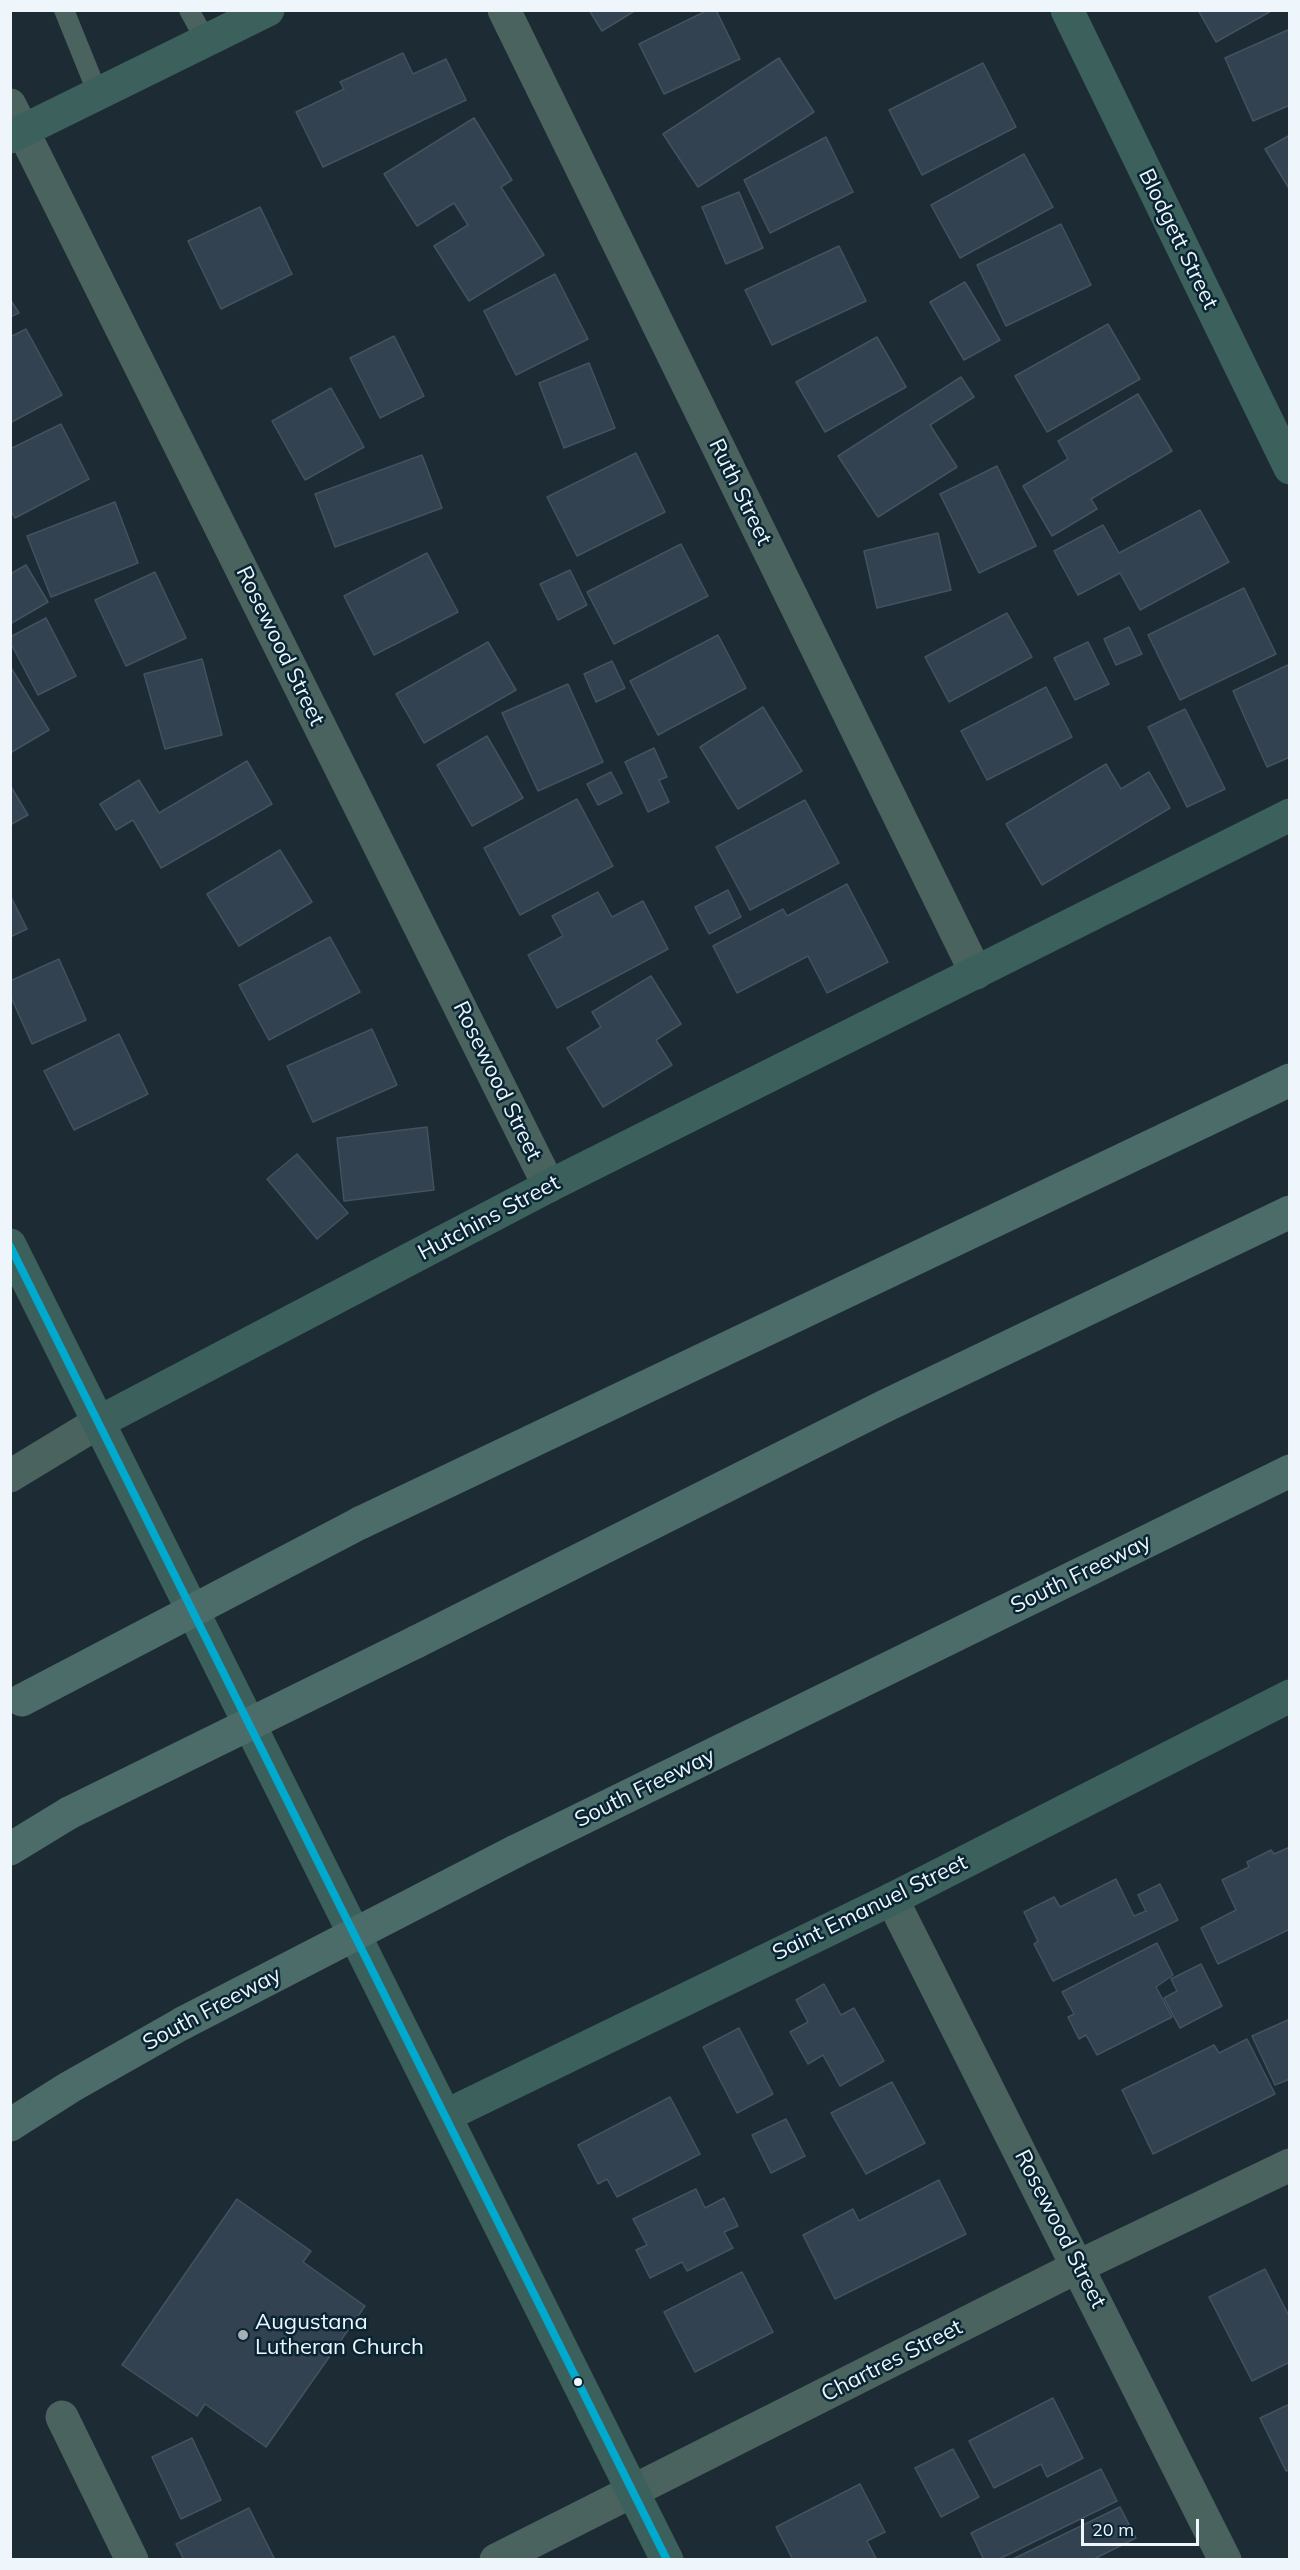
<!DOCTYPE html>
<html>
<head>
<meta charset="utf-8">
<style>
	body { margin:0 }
	#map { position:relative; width:1300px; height:2570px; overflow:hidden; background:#1d2b34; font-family:Mulish,sans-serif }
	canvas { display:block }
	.frame { position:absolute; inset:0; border:12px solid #eef6fb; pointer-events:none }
	.scale { position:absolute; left:1081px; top:2519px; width:118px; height:27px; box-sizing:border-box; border:3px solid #eef6fb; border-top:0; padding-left:8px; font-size:18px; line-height:21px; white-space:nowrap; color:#eef6fb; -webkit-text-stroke:4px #092433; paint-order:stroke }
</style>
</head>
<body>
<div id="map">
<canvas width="1300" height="2570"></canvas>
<div class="frame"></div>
<div class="scale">20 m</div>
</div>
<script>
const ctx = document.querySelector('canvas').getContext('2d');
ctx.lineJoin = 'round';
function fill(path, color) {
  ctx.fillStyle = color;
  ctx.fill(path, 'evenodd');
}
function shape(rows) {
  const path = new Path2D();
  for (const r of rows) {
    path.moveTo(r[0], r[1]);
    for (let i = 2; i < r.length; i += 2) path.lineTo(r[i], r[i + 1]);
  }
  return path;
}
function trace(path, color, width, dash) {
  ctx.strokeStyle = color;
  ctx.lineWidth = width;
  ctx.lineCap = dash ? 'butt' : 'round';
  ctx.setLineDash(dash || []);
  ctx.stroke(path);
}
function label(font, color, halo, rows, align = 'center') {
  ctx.font = font + ' Mulish,sans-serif';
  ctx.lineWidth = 5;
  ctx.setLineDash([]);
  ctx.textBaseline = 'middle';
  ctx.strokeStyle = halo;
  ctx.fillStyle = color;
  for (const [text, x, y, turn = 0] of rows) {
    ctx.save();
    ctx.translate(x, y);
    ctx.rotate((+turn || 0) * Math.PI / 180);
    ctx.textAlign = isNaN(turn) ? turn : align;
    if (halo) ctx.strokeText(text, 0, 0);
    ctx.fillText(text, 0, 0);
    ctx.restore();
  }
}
const building = shape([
	[589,10,636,10,602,31,589,10],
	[708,10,716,10,740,59,664,94,639,44,708,10],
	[1198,10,1273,10,1216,42,1198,10],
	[1290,29,1290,105,1253,121,1225,58,1290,29],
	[403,53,413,74,446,59,466,100,323,167,296,112,344,89,340,82,403,53],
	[779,58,814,112,698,187,663,134,779,58],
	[983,63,1016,127,922,175,889,110,983,63],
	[474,118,512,180,501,187,544,255,469,301,434,246,468,225,454,203,417,226,384,174,474,118],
	[1290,135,1290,190,1265,149,1290,135],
	[826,137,853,192,770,233,744,180,826,137],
	[1024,154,1053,207,960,258,931,205,1024,154],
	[739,192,763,248,726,264,702,207,739,192],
	[260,207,292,274,221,309,188,241,260,207],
	[1061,224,1091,285,1006,326,977,265,1061,224],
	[839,246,866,301,772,345,745,290,839,246],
	[555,274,588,339,516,375,484,311,555,274],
	[965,282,1000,340,964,360,930,302,965,282],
	[10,299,19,313,10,317,10,299],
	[1108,324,1140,379,1047,432,1015,376,1108,324],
	[26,329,62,395,10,423,10,337,26,329],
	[394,336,424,396,380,418,350,358,394,336],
	[877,337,906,387,825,432,796,382,877,337],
	[589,363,615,428,564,448,539,383,589,363],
	[961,377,974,397,930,425,957,467,878,517,838,456,961,377],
	[331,388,364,447,305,480,272,421,331,388],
	[1138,394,1172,451,1091,499,1097,509,1052,536,1023,486,1068,459,1058,441,1138,394],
	[61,424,89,479,15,518,10,509,10,449,61,424],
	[636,453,665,512,577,556,547,497,636,453],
	[422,455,442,508,335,547,315,494,422,455],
	[997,466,1036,546,979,573,940,494,997,466],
	[115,502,138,563,51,597,27,536,115,502],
	[1200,510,1229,562,1140,610,1120,573,1078,595,1054,551,1103,525,1119,553,1200,510],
	[938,533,951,590,877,608,864,551,938,533],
	[681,544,708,596,614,644,587,592,681,544],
	[427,553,458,612,374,655,344,596,427,553],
	[26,565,48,602,10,624,10,574,26,565],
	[570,570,587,605,558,620,540,584,570,570],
	[155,572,186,638,126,666,95,600,155,572],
	[1244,588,1276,654,1180,700,1148,635,1244,588],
	[1007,613,1032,657,949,702,925,657,1007,613],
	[46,618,76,676,38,695,10,642,10,637,46,618],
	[1129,627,1142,654,1116,665,1104,639,1129,627],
	[718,635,746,688,658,735,630,681,718,635],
	[488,642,516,690,424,743,396,694,488,642],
	[1088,642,1109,684,1075,700,1054,658,1088,642],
	[202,659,222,735,165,749,144,674,202,659],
	[612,661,625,688,596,702,584,674,612,661],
	[1290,664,1290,757,1267,767,1233,691,1290,664],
	[10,666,49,730,10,753,10,666],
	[568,684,603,762,538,791,502,713,568,684],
	[1046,687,1072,737,987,780,961,731,1046,687],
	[763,707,802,771,738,809,700,747,763,707],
	[1185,709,1225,789,1187,807,1148,727,1185,709],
	[487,736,523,798,472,826,437,765,487,736],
	[654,748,667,777,659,780,669,802,648,812,625,762,654,748],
	[247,761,272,804,161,868,133,820,116,830,100,804,139,780,159,813,247,761],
	[1106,764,1121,789,1149,772,1170,808,1042,885,1006,824,1106,764],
	[611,772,622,793,598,805,587,784,611,772],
	[10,785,28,815,10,825,10,785],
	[577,799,613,866,520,915,484,848,577,799],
	[805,800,839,863,750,910,716,847,805,800],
	[280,850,312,902,239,946,207,894,280,850],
	[847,884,888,962,827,993,808,956,737,993,713,946,783,909,787,916,847,884],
	[728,890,741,917,709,934,695,907,728,890],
	[598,892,612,917,643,901,668,949,557,1008,528,955,563,936,552,916,598,892],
	[10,895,27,929,10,937,10,895],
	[330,937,360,992,269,1040,239,985,330,937],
	[59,959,86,1020,32,1044,10,995,10,981,59,959],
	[651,976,681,1024,656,1040,672,1065,603,1107,567,1048,601,1027,592,1012,651,976],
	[372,1029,397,1085,313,1122,287,1066,372,1029],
	[119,1034,148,1094,74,1130,44,1071,119,1034],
	[427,1127,434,1190,344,1201,337,1138,427,1127],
	[297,1154,348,1213,317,1239,267,1179,297,1154],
	[1290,1847,1290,1929,1218,1964,1201,1928,1236,1910,1222,1880,1249,1867,1247,1862,1271,1850,1274,1854,1290,1847],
	[1116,1879,1134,1916,1146,1911,1138,1895,1160,1884,1178,1920,1053,1981,1034,1944,1038,1941,1024,1912,1054,1897,1060,1907,1116,1879],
	[1157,1943,1173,1975,1156,1987,1172,2017,1097,2055,1086,2035,1079,2039,1068,2017,1074,2014,1062,1992,1157,1943],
	[1201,1964,1222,2006,1180,2028,1164,1998,1177,1991,1171,1979,1201,1964],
	[824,1984,841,2015,854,2008,884,2061,840,2086,823,2055,808,2064,790,2032,808,2022,796,2000,824,1984],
	[1290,2019,1290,2079,1275,2085,1252,2036,1290,2019],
	[739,2028,773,2094,737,2113,703,2047,739,2028],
	[1247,2039,1275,2094,1153,2154,1122,2090,1214,2045,1219,2053,1247,2039],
	[892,2082,925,2143,866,2174,831,2113,892,2082],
	[670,2097,700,2154,617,2197,607,2179,598,2184,578,2145,670,2097],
	[786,2119,805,2156,771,2173,752,2135,786,2119],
	[939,2180,966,2234,835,2299,803,2235,853,2209,859,2221,939,2180],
	[696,2189,705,2208,724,2198,738,2226,724,2232,733,2248,687,2271,682,2262,650,2278,636,2250,647,2245,633,2219,696,2189],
	[237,2199,311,2251,303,2262,365,2306,266,2447,205,2404,197,2416,122,2365,237,2199],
	[1265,2269,1290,2318,1290,2362,1252,2381,1209,2297,1265,2269],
	[742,2272,773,2332,695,2372,664,2312,742,2272],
	[1053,2398,1083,2458,1047,2477,1041,2464,994,2488,969,2441,1053,2398],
	[1290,2404,1290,2470,1286,2471,1260,2418,1290,2404],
	[192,2438,221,2500,181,2519,152,2457,192,2438],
	[953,2449,979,2497,941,2517,915,2468,953,2449],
	[1101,2469,1117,2501,997,2560,984,2560,971,2533,1101,2469],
	[860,2484,885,2532,867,2541,877,2560,793,2560,776,2527,860,2484],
	[1120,2507,1136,2538,1092,2560,1011,2560,1120,2507],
	[249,2508,275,2560,184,2560,176,2544,249,2508]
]);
fill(building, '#334250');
trace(building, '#435260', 1.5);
trace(shape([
	[64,10,98,94],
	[189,10,206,41]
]), '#4b635f', 20);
trace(shape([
	[504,10,976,973],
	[10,105,549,1186],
	[10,1476,99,1422],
	[892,1899,1225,2560],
	[62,2417,132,2560],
	[496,2560,1079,2266,1290,2165]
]), '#4b635f', 33);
trace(shape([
	[1067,10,1290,468],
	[10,137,268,10],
	[10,1245,667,2560],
	[99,1422,549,1186,1290,815],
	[447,2115,892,1899,1290,1696]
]), '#3c615c', 33);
trace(shape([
	[360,1523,1290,1080],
	[416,1642,885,1406,1290,1212],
	[10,1849,69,1813],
	[516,1851,1290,1471],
	[10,2125,70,2087,183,2023]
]), '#4b6c68', 33);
trace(shape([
	[22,1700,360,1523],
	[69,1813,416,1642],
	[183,2023,516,1851]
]), '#4b6c68', 33);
trace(shape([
	[10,1246,667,2560]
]), '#00a9ce', 8);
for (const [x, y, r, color] of [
	[243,2335,6,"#a5afb5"],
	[578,2382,5,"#eef6fb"]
]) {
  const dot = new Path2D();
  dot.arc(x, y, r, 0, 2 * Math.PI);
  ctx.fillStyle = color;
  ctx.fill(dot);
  trace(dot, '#092433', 2);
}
label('22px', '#eef6fb', '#092433', [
	["Blodgett Street",1178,239,64],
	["Ruth Street",740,492,64],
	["Rosewood Street",280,646,64],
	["Rosewood Street",497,1081,64],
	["Hutchins Street",489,1218,-28],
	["South Freeway",1081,1574,-26],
	["South Freeway",645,1788,-26],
	["Saint Emanuel Street",870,1908,-26],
	["South Freeway",212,2009,-28],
	["Rosewood Street",1060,2229,63],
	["Chartres Street",892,2361,-27]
]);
label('22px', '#eef6fb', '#092433', [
	["Augustana",255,2322],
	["Lutheran Church",255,2347]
], 'left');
</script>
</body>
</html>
